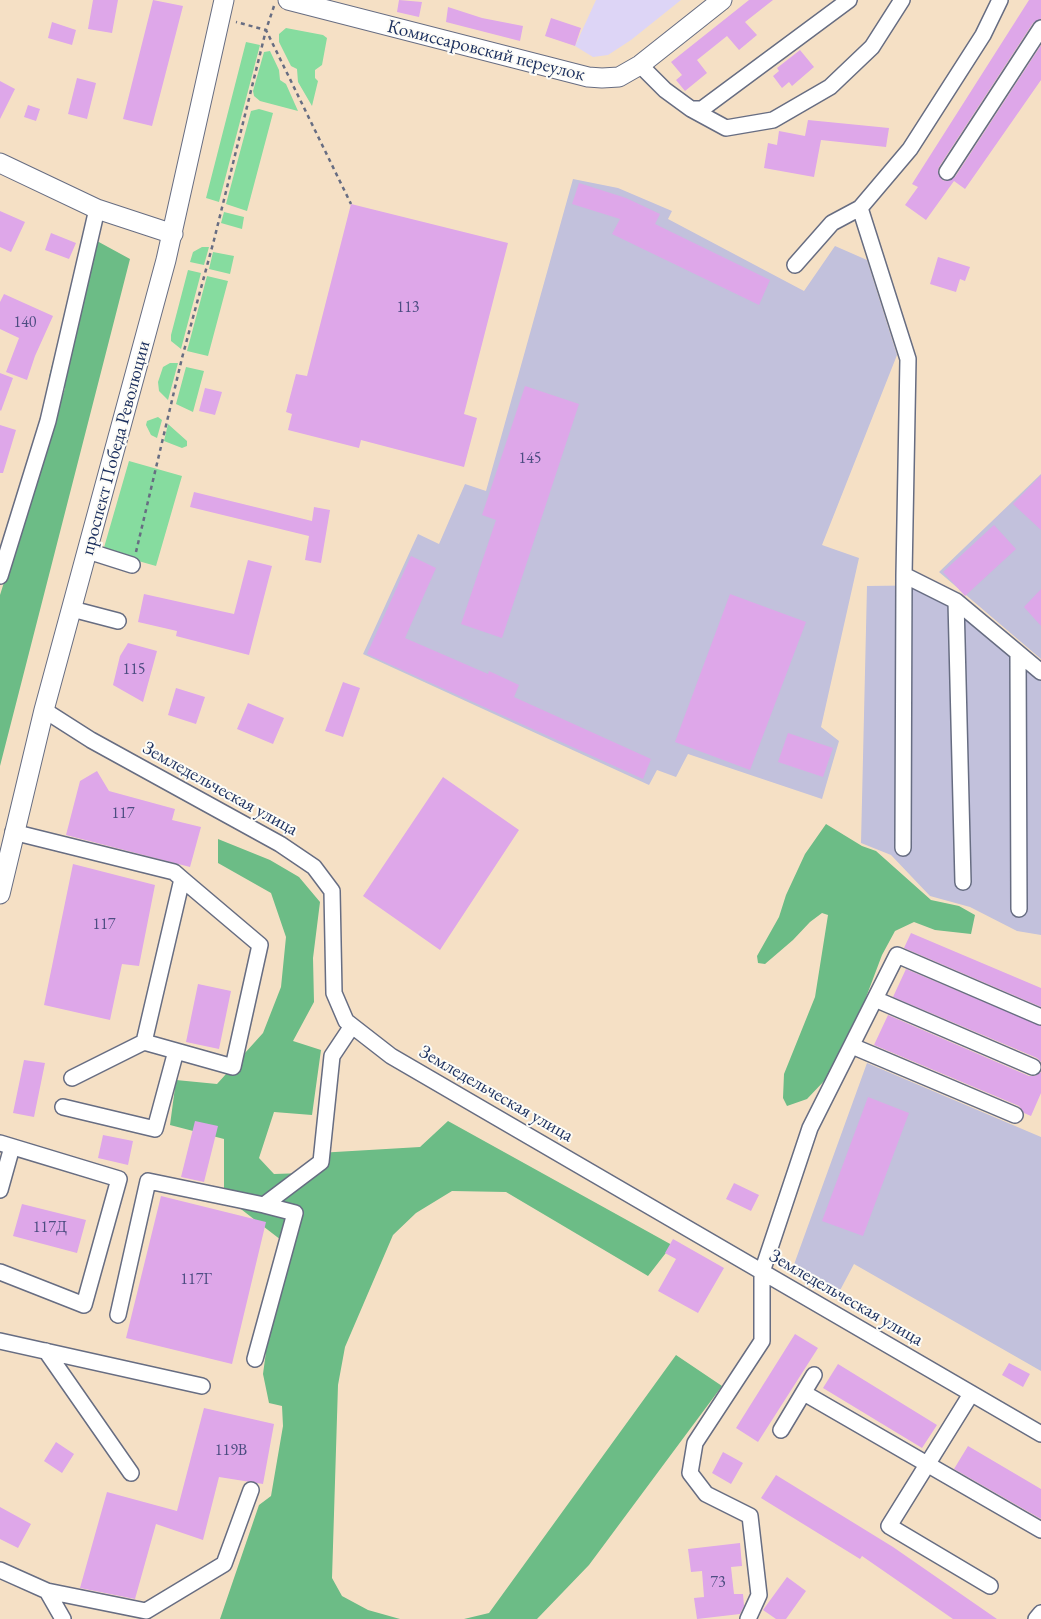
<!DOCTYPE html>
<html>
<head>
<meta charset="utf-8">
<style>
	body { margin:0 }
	canvas { display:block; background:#f5e0c5 }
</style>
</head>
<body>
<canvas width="1041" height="1619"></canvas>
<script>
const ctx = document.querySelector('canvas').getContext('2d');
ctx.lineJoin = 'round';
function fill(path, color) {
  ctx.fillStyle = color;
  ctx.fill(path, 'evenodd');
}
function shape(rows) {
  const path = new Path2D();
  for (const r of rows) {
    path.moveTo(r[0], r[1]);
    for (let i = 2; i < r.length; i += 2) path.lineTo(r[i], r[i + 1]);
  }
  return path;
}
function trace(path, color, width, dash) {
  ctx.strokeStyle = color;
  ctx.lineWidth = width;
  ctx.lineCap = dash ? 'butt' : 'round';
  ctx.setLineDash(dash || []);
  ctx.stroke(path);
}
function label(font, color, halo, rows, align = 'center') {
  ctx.font = font + ' "EB Garamond",serif';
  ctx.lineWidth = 4;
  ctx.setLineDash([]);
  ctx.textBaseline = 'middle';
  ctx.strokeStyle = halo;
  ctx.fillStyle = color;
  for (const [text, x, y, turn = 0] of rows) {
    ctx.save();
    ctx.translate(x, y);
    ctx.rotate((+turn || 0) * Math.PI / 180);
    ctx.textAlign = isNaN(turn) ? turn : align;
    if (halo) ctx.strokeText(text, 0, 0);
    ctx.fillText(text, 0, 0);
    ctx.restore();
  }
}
fill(shape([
	[596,0,681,0,631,40,608,55,593,57,575,46]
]), '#ddd5f6');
fill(shape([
	[573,179,618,188,672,211,668,219,804,291,835,246,867,260,897,355,822,545,859,558,821,727,839,741,822,799,688,754,676,777,657,770,649,785,363,654,418,534,439,544,465,484,486,491],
	[1041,474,1041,659,939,572],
	[944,585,1041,663,1041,935,1017,931,970,907,930,896,891,855,861,843,867,586],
	[867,1063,1041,1137,1041,1371,854,1264,837,1296,792,1270]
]), '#c2c1dc');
fill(shape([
	[286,28,323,35,327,38,322,65,315,70,315,78,318,81,312,106,298,82,297,69,291,66,279,42,279,34],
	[246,42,260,45,219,202,206,198],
	[270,51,279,70,280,80,286,84,298,111,260,101,254,96,253,91,264,52],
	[259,109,273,113,247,211,226,204,251,111],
	[224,212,244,217,242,229,221,223],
	[202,247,209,247,204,265,190,262,193,252],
	[213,252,234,256,230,274,209,269],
	[188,270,201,273,181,349,171,341,171,335],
	[207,276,228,281,208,356,187,351],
	[170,363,178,363,168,400,159,391,158,382,163,367],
	[186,367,204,371,193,412,176,404],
	[158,417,162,420,157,438,151,435,146,425,147,421],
	[168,424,187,441,187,446,182,448,164,441],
	[129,461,182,476,156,566,103,551]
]), '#86dc9f');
fill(shape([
	[86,235,130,259,0,766,0,595,65,388,49,377],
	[826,824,862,846,876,851,931,900,959,906,975,915,971,934,935,930,914,922,895,931,882,955,862,1008,826,1079,807,1099,787,1106,783,1098,784,1074,815,997,828,915,822,913,810,922,793,940,765,964,758,963,757,956,779,917,786,895,805,854],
	[218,839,270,860,299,877,320,902,313,958,314,1002,293,1041,321,1050,312,1115,274,1112,259,1158,274,1174,305,1173,318,1153,420,1147,448,1121,672,1245,648,1276,506,1192,452,1191,416,1213,393,1235,345,1347,338,1385,332,1578,342,1596,368,1610,400,1619,220,1619,259,1505,271,1496,283,1426,282,1406,269,1403,263,1374,281,1240,224,1196,224,1139,170,1125,176,1080,217,1084,263,1033,281,987,286,937,271,893,218,863],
	[676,1355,722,1386,589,1565,537,1619,464,1619,489,1613]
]), '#6cbc86');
fill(shape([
	[93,0,118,0,112,33,88,29],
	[153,0,183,6,152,126,123,119],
	[399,0,422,2,419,17,397,12],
	[749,0,773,0,745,22,757,35,739,50,727,36,697,60,707,73,685,91,676,80,682,75,671,62],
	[1029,0,1041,0,1041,19,1033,23,939,167,938,172,942,180,947,181,955,177,1041,45,1041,80,965,189,954,181,926,220,905,205,918,187,912,184],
	[448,7,482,18,523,26,520,41,446,22],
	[551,18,581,28,575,46,545,36],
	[52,22,76,30,72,45,48,38],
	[800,50,814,67,792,86,789,82,782,88,773,76,779,71,777,68],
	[77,78,96,83,87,119,68,114],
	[0,81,15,89,0,119],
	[28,105,40,109,36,121,24,117],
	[808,120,889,128,886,147,821,140,814,177,764,168,768,143,777,145,779,131,805,136],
	[579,183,626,198,660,214,655,224,770,280,759,305,612,234,620,219,572,204],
	[351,204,508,243,464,414,477,418,464,467,361,440,359,448,288,430,292,414,286,412,296,374,307,376],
	[0,211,25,222,11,252,0,247],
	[51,233,76,243,69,259,45,250],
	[938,257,970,267,965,281,960,279,956,292,930,284],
	[4,294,53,316,35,356,27,380,6,372,19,338,0,329,0,302],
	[0,373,13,378,1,411,0,410],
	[525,386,579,404,502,638,461,624,496,520,482,515],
	[205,388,222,392,215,415,199,411],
	[0,425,16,430,3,473,0,473],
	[1041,475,1041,530,1013,504],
	[194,492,312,521,314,507,330,510,321,563,305,560,309,536,190,507],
	[994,525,1016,549,965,596,943,572],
	[411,556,436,568,405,638,488,674,489,671,519,685,514,697,651,759,643,779,367,654],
	[248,560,272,566,249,655,176,636,177,631,138,622,144,594,234,614],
	[1041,589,1041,626,1024,607],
	[730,594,806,622,750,770,675,742],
	[128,643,157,651,143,702,113,685,120,656],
	[343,682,360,688,343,737,325,731],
	[176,688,205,697,196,724,168,715],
	[248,703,284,718,273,744,237,729],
	[788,733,833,748,823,777,778,762],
	[97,771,109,791,175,809,172,820,201,827,190,867,66,835,80,781],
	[443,777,519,830,440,950,363,896],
	[73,864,155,885,139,966,122,964,110,1020,44,1005],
	[911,933,1041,988,1041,1007,904,948],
	[906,969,1041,1026,1041,1062,1037,1058,893,997],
	[198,984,231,991,219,1049,186,1042],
	[888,1015,1029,1076,1035,1076,1041,1072,1041,1093,1031,1116,1024,1113,1019,1106,874,1045],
	[24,1060,45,1063,34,1117,13,1113],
	[868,1097,909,1113,863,1236,822,1221],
	[195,1121,218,1126,204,1182,181,1177],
	[103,1135,133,1141,128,1165,98,1158],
	[734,1183,759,1195,751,1211,726,1199],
	[161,1196,266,1222,232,1364,126,1338],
	[22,1204,86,1220,77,1253,13,1236],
	[673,1239,724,1268,698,1313,658,1291,676,1259,665,1253],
	[795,1334,818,1348,758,1442,736,1428],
	[1009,1363,1030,1374,1023,1387,1002,1375],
	[838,1364,937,1425,922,1448,823,1388],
	[204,1408,274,1424,263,1484,219,1477,203,1540,156,1524,135,1599,80,1588,107,1492,177,1511],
	[56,1442,74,1454,62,1473,44,1461],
	[968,1446,1041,1489,1041,1519,954,1469],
	[723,1452,743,1463,731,1484,712,1473],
	[776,1475,893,1547,997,1619,953,1619,862,1556,860,1559,761,1498],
	[0,1507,31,1524,18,1548,0,1539],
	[740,1543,742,1566,731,1567,734,1594,743,1594,744,1606,740,1614,697,1619,694,1598,704,1597,702,1571,691,1572,688,1549],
	[787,1577,806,1591,786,1619,776,1619,763,1610]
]), '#dea7e9');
const minor = shape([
	[640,65,665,90,691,109,726,128,773,120,830,87,872,47,902,0],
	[691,109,702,109,849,0],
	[947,172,1041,28],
	[860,208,908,359,904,575,956,601,1041,672],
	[795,265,832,223,860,208,910,149,983,35,1000,0],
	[88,551,132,565],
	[0,576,48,421,97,209],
	[956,601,963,882],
	[72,609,118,621],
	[1018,654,1019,909],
	[44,710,91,740,280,844,314,867,332,891,334,993,346,1021,391,1056,1041,1434],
	[13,832,174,872,182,879,260,945,233,1067,144,1042,182,879],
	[903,848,904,575],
	[875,999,1033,1067],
	[852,1046,1015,1115],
	[72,1078,144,1042],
	[63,1107,155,1129,176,1051],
	[0,1143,119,1179,84,1305,0,1272],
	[0,1190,12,1147],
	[118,1315,148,1181,264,1205],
	[0,1341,202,1386],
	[46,1351,131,1473],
	[255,1359,295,1213,264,1205,321,1162,332,1056,352,1026],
	[804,1393,1041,1530],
	[971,1394,889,1526,990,1586],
	[781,1430,814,1375],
	[0,1570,47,1591,63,1619],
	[47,1591,146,1611,224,1564,251,1490],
	[748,1619,759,1595,750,1516,706,1494,690,1473,695,1443,762,1341,762,1272,810,1128,897,955,1041,1017],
	[1036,1619,1041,1613]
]);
const major = shape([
	[288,0,588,77,602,78,619,77,640,65,722,0],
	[0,163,97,209,173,234],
	[0,894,44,710,166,260,224,0]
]);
trace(minor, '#676d82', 18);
trace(major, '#676d82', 21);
trace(shape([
	[274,6,266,30,351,204],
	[136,552,182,358,214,240,266,30,236,22]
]), '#676d82', 2.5, [4, 4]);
trace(minor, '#fff', 15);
trace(major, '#fff', 19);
label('16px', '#4c4d81', null, [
	["113",408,308],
	["140",25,323],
	["145",530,459],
	["115",134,670],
	["117",123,814],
	["117",104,925],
	["117Д",50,1228],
	["117Г",196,1280],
	["119В",231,1451],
	["73",718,1583]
]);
label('19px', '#1b2f5e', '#fdfcf7', [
	["Комиссаровский переулок",486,51,14],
	["проспект Победа Революции",116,448,-75],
	["Земледельческая улица",220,789,29],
	["Земледельческая улица",496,1094,30],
	["Земледельческая улица",846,1298,30]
]);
</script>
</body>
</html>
